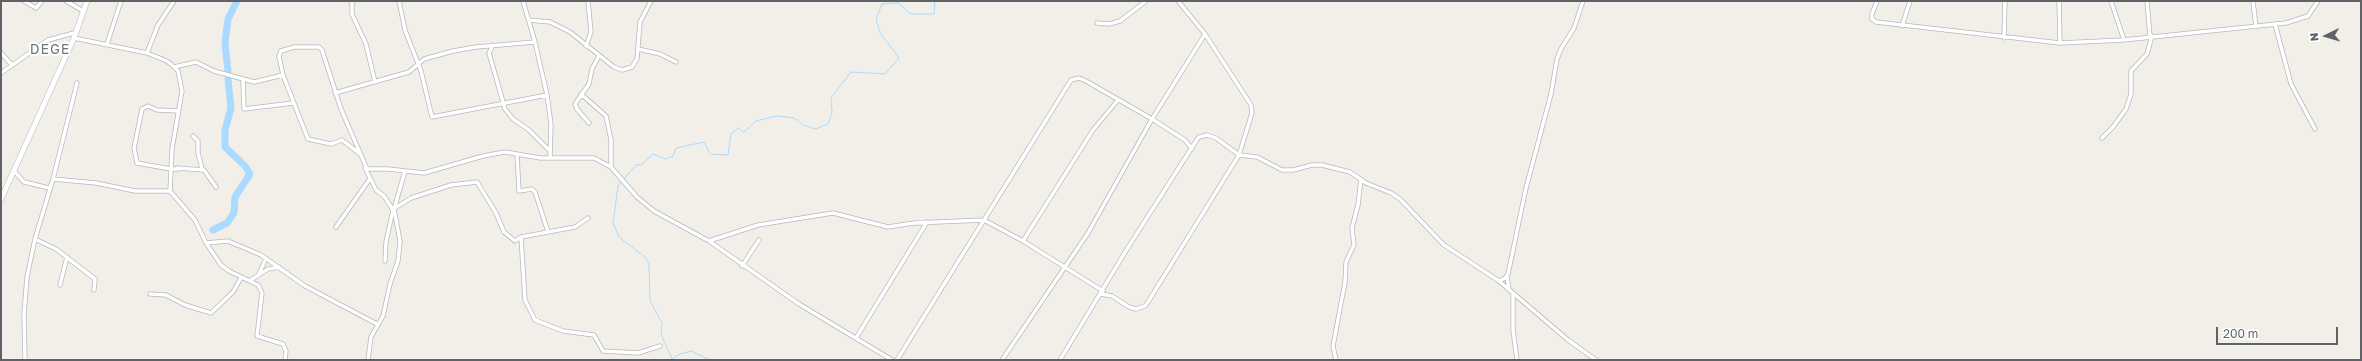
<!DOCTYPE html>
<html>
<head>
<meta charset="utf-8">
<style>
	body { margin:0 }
	#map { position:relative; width:2362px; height:361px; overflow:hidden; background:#f1efe8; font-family:"Golos Text",sans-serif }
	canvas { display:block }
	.frame { position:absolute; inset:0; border:2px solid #5f6368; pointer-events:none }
	.north { position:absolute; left:2306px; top:16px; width:40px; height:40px; -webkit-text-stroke:3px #fff; paint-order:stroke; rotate:265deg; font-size:11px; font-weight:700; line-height:16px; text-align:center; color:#5f6368 }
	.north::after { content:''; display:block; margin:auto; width:14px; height:18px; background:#5f6368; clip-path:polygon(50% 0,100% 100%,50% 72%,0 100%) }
	.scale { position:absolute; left:2216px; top:327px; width:122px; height:18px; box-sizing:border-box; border:2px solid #5f6368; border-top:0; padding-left:5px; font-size:12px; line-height:14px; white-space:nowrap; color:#5f6368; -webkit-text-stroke:3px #fff; paint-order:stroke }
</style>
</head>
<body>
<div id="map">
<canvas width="2362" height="361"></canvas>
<div class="frame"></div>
<div class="north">N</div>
<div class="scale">200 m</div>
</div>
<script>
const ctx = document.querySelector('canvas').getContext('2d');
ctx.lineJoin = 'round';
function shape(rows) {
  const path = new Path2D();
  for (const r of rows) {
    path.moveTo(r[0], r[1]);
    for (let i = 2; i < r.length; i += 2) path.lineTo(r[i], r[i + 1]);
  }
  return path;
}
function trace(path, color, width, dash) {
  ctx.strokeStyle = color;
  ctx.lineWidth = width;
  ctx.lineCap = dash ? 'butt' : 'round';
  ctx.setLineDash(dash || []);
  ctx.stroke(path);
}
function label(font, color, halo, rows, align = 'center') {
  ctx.font = font + ' "Golos Text",sans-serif';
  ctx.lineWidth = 3.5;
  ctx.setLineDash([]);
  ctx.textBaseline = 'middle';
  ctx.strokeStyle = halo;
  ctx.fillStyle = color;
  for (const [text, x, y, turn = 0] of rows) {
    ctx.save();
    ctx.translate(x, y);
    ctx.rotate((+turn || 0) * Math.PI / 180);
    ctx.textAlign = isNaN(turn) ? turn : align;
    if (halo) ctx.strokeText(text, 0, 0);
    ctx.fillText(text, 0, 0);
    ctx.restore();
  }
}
trace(shape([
	[710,360,691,351,680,354,672,359,661,334,662,323,650,301,649,264,645,257,619,237,613,223,618,186,636,165,642,164,653,154,665,159,673,156,676,148,704,142,710,154,728,155,731,134,738,128,744,132,756,121,777,116,794,118,803,125,815,129,828,124,832,112,831,98,851,72,885,74,899,58,880,33,876,19,882,4,899,3,910,14,934,14,935,1]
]), '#aadaff', 1);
trace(shape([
	[228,71,225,43,228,19,237,1],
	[213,230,227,223,234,213,235,197,250,174,245,166,225,147,225,130,231,108,228,79]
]), '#aadaff', 7);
const minor = shape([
	[24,1,36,8,42,1],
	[66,1,83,11],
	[352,1,352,14,366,44,375,82],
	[399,1,405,30,421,71,432,117,547,95],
	[523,1,535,42,547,95,551,124,550,158],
	[1877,1,1872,14,1872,19,1876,22,2060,43,2124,40,2286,23,2308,16,2318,1],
	[2059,1,2060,43],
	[2111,1,2124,40],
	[2147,1,2150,36],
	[2253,1,2256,27],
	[529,20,550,22,570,32,614,67,622,70,632,67,637,59,640,22,651,1],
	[1097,23,1109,24,1120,21,1146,1],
	[2275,24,2291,84,2315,129],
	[1902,26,1910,1],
	[74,38,147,53,167,61,174,67,196,62,214,71,254,82,283,75,279,56,281,51,294,47,319,47,322,50,341,109,367,169,388,169,424,173,483,156,505,152,540,158,594,158,611,167,637,197,654,211,709,241,799,304,892,360],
	[2004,38,2005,1],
	[107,44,121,1],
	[493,45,489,53,505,109,513,119,529,130,550,151],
	[586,46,591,32,588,1],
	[638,49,660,54,676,62],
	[1,53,12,65],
	[147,53,158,25,174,1],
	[174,67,178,71,182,91,172,149,170,191,195,220,206,243,221,265,229,271,258,285,262,293,257,336,283,344,286,351,285,360],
	[1,73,48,40,74,33],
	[283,75,308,139,331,144,342,140,359,153],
	[243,80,244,109,293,103],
	[335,93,409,72,424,59,453,51,476,47,535,42],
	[581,94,606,116,611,140,611,167],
	[179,111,157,110,148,106,142,109,134,148,137,163,171,169,179,169],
	[589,123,577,109,575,104,589,84,592,69,599,56],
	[193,136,198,141,198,153,202,169],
	[2102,138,2113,127,2126,109,2131,94,2131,71,2147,54,2152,36],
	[517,154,519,191,532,189,535,192,548,232],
	[177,168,204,170,216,187],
	[365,168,376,190,384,196,393,210],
	[14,171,24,182,49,188],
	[53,179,77,83],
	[395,208,411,198,451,185,477,182,496,213,504,232,515,241,521,237,575,227,588,218],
	[336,227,369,180],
	[521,237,525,300,535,320,563,331,594,335,603,351,638,353,660,346],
	[35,239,56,249,95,279,94,290],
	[709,241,758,225,833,213,888,227,914,223,984,220,1023,241,1103,291],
	[1023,241,1093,130,1118,100],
	[206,243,228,241,261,255,305,286,377,324],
	[385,261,386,242,393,210],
	[742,266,759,240],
	[259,274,266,258],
	[1507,276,1509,290],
	[251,280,268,269,279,267],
	[1499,281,1505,278,1508,274,1526,188,1551,94,1557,59,1561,49,1574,28,1583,1],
	[60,285,67,257],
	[1513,293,1513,330,1517,360],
	[150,294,166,295,185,305,211,313,233,292,241,278],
	[1101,294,1112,296,1129,307,1136,309,1145,306,1148,302,1239,155,1252,113,1251,105,1205,34,1178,1],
	[856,338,927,222],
	[25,360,24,314,27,277,35,239,53,179,96,183,135,191,170,191],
	[368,360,371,337,383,316,390,284,398,261,400,241,394,209,405,171],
	[897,360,1071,80,1079,78,1086,81,1152,119,1185,140,1192,149],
	[1002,360,1088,233,1152,119,1205,34],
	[1060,360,1127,249,1196,141,1199,137,1207,135,1216,138,1239,155,1257,157,1282,170,1293,170,1312,165,1322,165,1350,172,1366,183,1391,193,1400,199,1444,245,1499,281,1568,340,1596,360],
	[1336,360,1333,346,1345,282,1346,262,1354,245,1352,228,1358,205,1361,179]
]);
const secondary = shape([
	[1,199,74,38,87,1]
]);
trace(minor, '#b5b8bc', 5);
trace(secondary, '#b6babf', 6);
trace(minor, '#fff', 3.5);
trace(secondary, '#fff', 5);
ctx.letterSpacing = '1px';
label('14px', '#70757a', '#fff', [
	["DEGE",50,50]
]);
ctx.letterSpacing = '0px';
</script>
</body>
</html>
